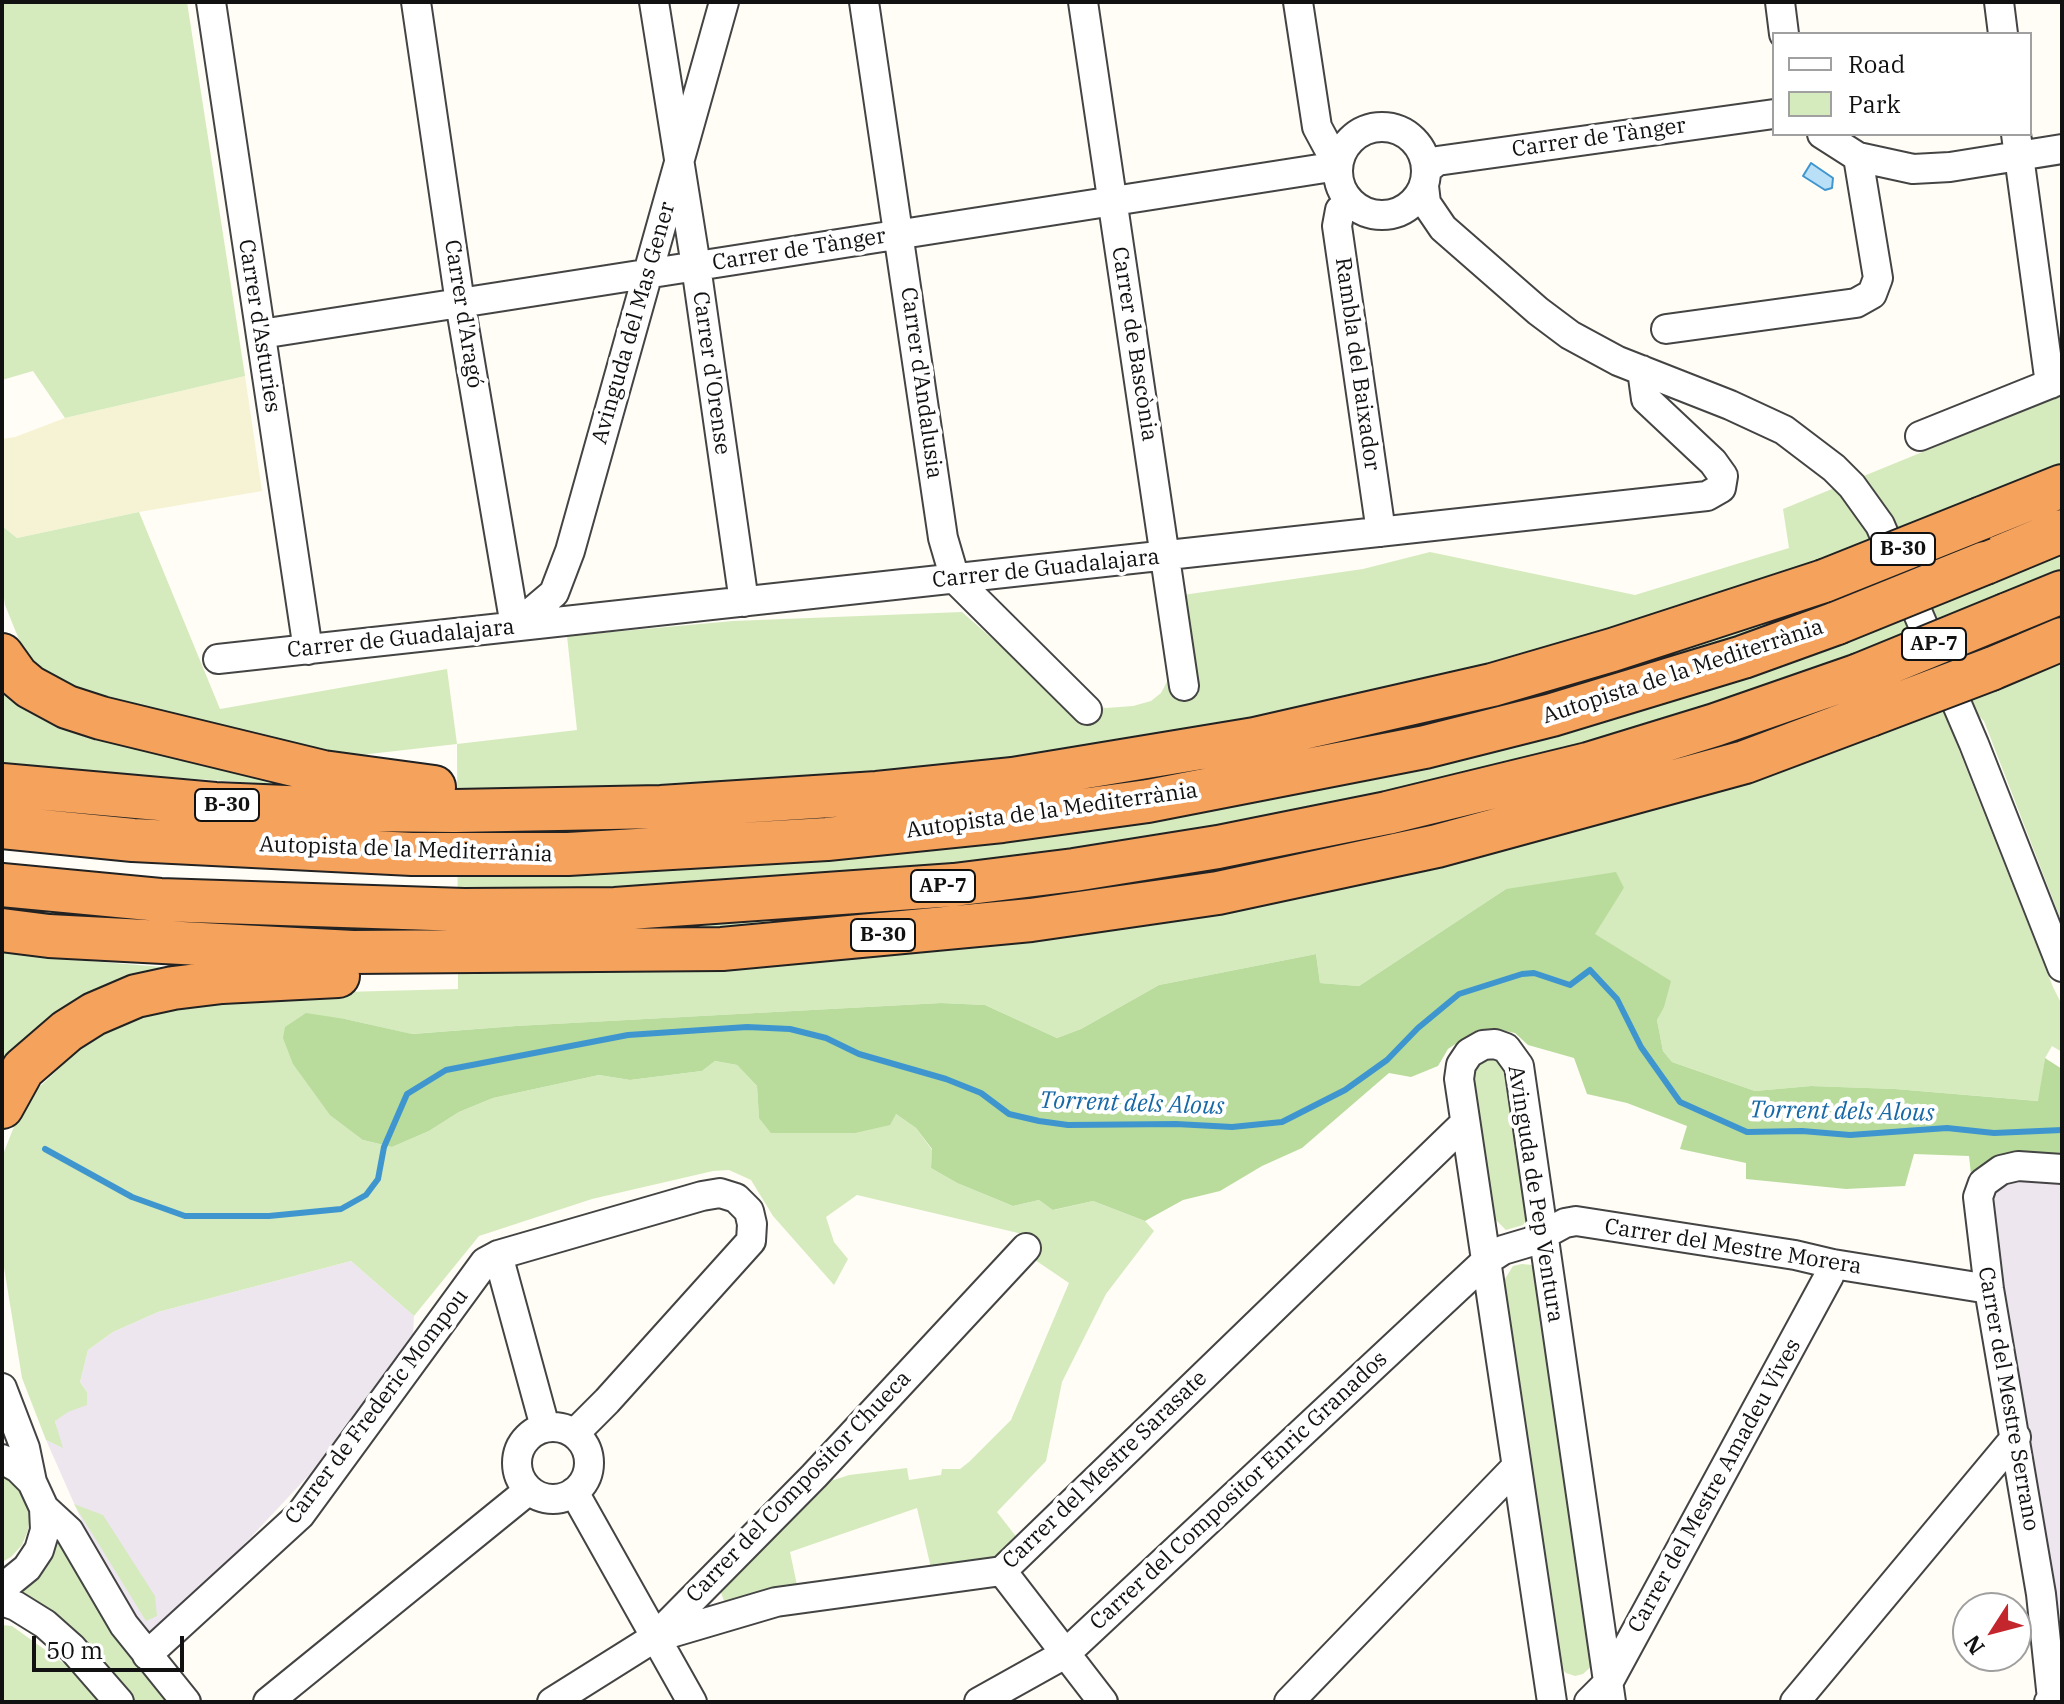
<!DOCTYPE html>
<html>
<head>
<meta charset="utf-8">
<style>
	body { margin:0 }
	#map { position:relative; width:2064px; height:1704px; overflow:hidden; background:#fffdf5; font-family:"IBM Plex Serif",serif }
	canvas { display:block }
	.frame { position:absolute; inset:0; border:4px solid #111; pointer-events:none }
	.legend { position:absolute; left:1772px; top:32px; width:260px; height:104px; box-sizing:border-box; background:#fff; border:2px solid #a0a0a0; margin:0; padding:10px 14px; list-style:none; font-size:24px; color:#111 }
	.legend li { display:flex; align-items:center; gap:16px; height:40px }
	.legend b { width:40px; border:2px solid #a0a0a0 }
	.north { position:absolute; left:1952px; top:1592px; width:80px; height:80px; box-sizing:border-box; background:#fff; border:2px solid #a0a0a0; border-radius:50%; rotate:234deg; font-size:22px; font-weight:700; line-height:32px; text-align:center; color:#111 }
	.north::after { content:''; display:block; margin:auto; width:28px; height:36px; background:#c4262e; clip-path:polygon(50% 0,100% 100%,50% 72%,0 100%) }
	.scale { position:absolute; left:32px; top:1636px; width:152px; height:36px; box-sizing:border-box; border:4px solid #111; border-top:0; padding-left:10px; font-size:24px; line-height:28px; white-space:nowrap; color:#111; -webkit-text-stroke:6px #fff; paint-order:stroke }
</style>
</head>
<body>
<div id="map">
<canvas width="2064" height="1704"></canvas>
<div class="frame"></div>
<ul class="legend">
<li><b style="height:10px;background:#fff"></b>Road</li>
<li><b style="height:22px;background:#d5ebbd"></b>Park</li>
</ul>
<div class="north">N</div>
<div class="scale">50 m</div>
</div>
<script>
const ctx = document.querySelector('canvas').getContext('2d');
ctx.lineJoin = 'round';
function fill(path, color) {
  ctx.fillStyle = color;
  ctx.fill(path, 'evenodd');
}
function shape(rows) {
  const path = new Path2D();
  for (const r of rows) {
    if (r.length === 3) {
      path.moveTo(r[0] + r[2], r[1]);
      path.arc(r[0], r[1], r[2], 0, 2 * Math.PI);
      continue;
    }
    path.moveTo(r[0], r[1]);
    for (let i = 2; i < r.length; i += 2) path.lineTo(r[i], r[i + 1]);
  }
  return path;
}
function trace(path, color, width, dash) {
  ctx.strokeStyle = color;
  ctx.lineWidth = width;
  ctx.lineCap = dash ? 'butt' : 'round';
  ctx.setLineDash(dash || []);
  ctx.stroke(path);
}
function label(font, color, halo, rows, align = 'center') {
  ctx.font = font + ' "IBM Plex Serif",serif';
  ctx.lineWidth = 8;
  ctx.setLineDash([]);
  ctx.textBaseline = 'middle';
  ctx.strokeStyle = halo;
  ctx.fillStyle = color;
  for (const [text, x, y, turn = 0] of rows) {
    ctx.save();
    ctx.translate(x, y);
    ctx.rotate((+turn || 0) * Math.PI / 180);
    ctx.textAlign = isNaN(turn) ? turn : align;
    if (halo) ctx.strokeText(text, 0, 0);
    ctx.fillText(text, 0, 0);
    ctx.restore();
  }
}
fill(shape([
	[2062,1163,2062,1702,2048,1587,1986,1171],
	[351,1261,414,1316,413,1334,309,1475,238,1551,146,1636,100,1562,46,1440,62,1447,55,1421,87,1392,80,1382,88,1350,113,1332,158,1312]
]), '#eee6ef');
fill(shape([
	[245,376,262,491,139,512,17,538,2,526,2,439,15,437,65,418]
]), '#f6f3d4');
fill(shape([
	[2,2,187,2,245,376,65,418,33,371,2,380],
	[2062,395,2062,923,1984,721,1972,709,1947,720,2053,987,2062,1005,2062,1052,2052,1046,2045,1058,2039,1101,1895,1089,1811,1086,1755,1091,1672,1062,1663,1051,1657,1020,1663,1007,1670,981,1594,934,1624,888,1506,889,1359,986,1320,983,1316,954,1159,985,1081,1029,1057,1038,985,1005,941,1003,516,1026,411,1034,345,1019,363,1140,392,1147,429,1131,459,1112,493,1098,599,1075,630,1080,702,1071,715,1061,737,1065,757,1086,759,1118,896,1114,916,1128,932,1150,931,1168,957,1183,1013,1206,1039,1200,1054,1210,1093,1201,1145,1221,1154,1231,1106,1294,1062,1382,1046,1461,997,1512,1018,1539,1002,1553,995,1557,931,1568,917,1508,790,1552,798,1590,724,1601,718,1584,828,1476,834,1480,849,1475,907,1468,909,1480,941,1475,942,1469,960,1469,969,1462,1011,1420,1069,1283,1035,1260,1026,1248,1031,1236,857,1195,826,1217,834,1242,848,1259,834,1285,773,1216,751,1180,729,1170,713,1171,592,1199,479,1236,414,1316,351,1261,158,1312,113,1332,88,1350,80,1382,87,1392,87,1405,68,1412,55,1421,63,1448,46,1440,22,1378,2,1255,2,1157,17,1119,33,1093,85,1044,108,1027,144,1015,182,1005,343,992,458,989,457,744,334,758,162,722,47,675,26,657,5,605,2,583,2,526,17,538,139,512,220,709,447,669,457,744,577,730,567,636,733,621,962,612,1018,661,1081,704,1106,708,1133,706,1151,701,1161,693,1169,678,1162,598,1363,569,1430,552,1635,595,1789,548,1783,509],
	[2,678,301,786,2,766],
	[2,952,89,961,224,972,2,1078],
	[1495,1055,1506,1066,1531,1212,1523,1225,1506,1230,1493,1217,1469,1075,1476,1062],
	[1522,1264,1532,1265,1539,1271,1594,1664,1583,1674,1575,1676,1566,1673,1558,1664,1503,1282,1513,1266],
	[2,1471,19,1484,27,1498,30,1514,28,1530,22,1545,11,1557,2,1562],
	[74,1504,103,1515,155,1596,157,1616,146,1621],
	[54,1541,61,1542,87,1593,114,1633,171,1702,129,1702,12,1596],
	[2,1625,12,1626,73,1670,98,1702,2,1702]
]), '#d5ebbd');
fill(shape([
	[1616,872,1624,888,1595,934,1671,981,1664,1007,1657,1020,1663,1051,1672,1062,1755,1091,1811,1086,1895,1089,2038,1101,2045,1058,2062,1069,2062,1163,1972,1183,1969,1156,1914,1154,1905,1186,1846,1189,1746,1179,1746,1163,1680,1149,1687,1126,1627,1103,1587,1094,1574,1058,1528,1045,1515,1033,1496,1029,1475,1031,1448,1049,1438,1066,1411,1077,1389,1073,1302,1148,1262,1166,1220,1191,1183,1200,1145,1221,1093,1201,1053,1210,1039,1200,1013,1206,957,1183,931,1168,932,1149,916,1128,896,1114,890,1125,855,1133,771,1133,759,1118,757,1086,737,1065,715,1061,702,1071,630,1080,599,1075,493,1098,459,1112,429,1131,392,1147,363,1140,330,1115,293,1064,283,1038,285,1027,306,1013,345,1019,412,1034,516,1026,941,1003,985,1005,1057,1038,1081,1029,1159,985,1316,954,1320,983,1359,986,1506,889]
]), '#b9dc9c');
const water = shape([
	[1811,163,1833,178,1832,188,1825,190,1803,176,1811,163]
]);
fill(water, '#b9e0f7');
trace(water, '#3f96cf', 2);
trace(shape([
	[45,1149,132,1197,185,1216,269,1216,341,1209,366,1195,378,1179,384,1147,407,1094,446,1070,628,1035,747,1027,790,1029,826,1038,859,1054,946,1079,981,1093,1009,1114,1039,1121,1068,1125,1176,1124,1232,1127,1282,1122,1345,1090,1387,1060,1418,1028,1459,994,1522,974,1534,973,1570,985,1590,970,1617,999,1641,1047,1680,1102,1747,1132,1802,1131,1850,1135,1947,1128,1994,1133,2062,1130]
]), '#3f96cf', 6);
const minor = shape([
	[211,2,308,650],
	[416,2,460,303,515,626],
	[654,2,696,266,744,602],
	[864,2,943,538,955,579,1087,710],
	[1083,2,1184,686],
	[1298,2,1317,127,1338,166],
	[1780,2,1784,34],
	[1999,2,2003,34],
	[1382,171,44],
	[1822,134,1858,157,1913,169,1950,167,2062,149],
	[2016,134,2050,384],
	[1427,169,1437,161,1774,114],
	[1424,186,1426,203,1443,228,1538,311,1570,335,1618,361,1730,405,1784,430,1834,468,1852,486,1880,525,1974,744,2062,967],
	[1351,203,1340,210,1337,226,1381,532],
	[1666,329,1856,303,1872,294,1878,278,1858,157],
	[261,334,1338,166],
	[1920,436,2062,379],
	[515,626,554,593,570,551,724,2],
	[218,659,1707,496,1721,488,1723,476,1713,462,1646,399,1642,370],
	[498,1255,545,1427],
	[2,1388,25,1448,32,1482],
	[553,1463,36],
	[2,1459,18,1468,32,1482,44,1508,45,1530,39,1550,27,1568,11,1581,2,1584],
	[574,1492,692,1702],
	[44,1508,69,1531,124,1625,186,1702],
	[1002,1571,1103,1702],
	[2,1601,16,1606,45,1624,72,1648,119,1702],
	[654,1638,776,1602,1002,1571,1465,1123],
	[147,1655,300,1515,485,1262,498,1255,702,1196,720,1193,736,1198,749,1211,752,1224,751,1241,607,1401,575,1433],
	[268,1702,529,1490],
	[552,1702,654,1638,814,1476,1026,1248],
	[979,1702,1065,1654,1486,1261,1503,1250,1530,1242,1565,1223,1576,1221,1795,1255,1833,1264,1989,1289],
	[1289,1702,1515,1468],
	[1552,1702,1459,1079,1461,1065,1469,1053,1483,1045,1495,1044,1506,1048,1519,1066,1611,1702],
	[1589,1702,1608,1683,1829,1276,1833,1264],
	[1795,1702,2016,1437],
	[2049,1702,2052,1699,2041,1594,1989,1289,1978,1197,1983,1183,2001,1170,2018,1166,2062,1169]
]);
const highway = shape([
	[1982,518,2062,486],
	[1985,563,2062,531],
	[2008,614,2062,592],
	[2,655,17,676,30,687,67,707,101,718,323,772,434,787],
	[1991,669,2062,639],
	[2,785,215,804,358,810,455,811,661,807,877,793,1013,779,1255,739,1492,685,1612,650,1824,581],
	[2,827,133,840,412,854,568,854,827,839,1002,821,1148,801,1425,747,1552,715,1743,657,1837,623],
	[2,885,160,900,464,910,615,909,954,885,1074,870,1218,847,1387,813,1588,764,1715,725,1859,675],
	[2,930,49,936,353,952,722,949,1031,920,1218,893,1437,846,1745,762,1870,715],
	[2,1107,23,1069,67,1031,94,1014,136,996,173,988,222,982,338,976]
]);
trace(minor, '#444', 32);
trace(highway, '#222', 46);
trace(minor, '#fff', 28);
trace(highway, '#f5a25d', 42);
const highwayBridge = shape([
	[1824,581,1982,518],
	[1837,623,1985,563],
	[1859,675,2008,614],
	[1870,715,1991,669]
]);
trace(highwayBridge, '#222', 46, []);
trace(highwayBridge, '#f5a25d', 42);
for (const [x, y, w] of [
	[1903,549,64],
	[1934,644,64],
	[227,805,64],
	[943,886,64],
	[883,935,64]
]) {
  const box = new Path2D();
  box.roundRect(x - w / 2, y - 16, w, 32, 6);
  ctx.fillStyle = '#fff';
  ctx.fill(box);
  trace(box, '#111', 2);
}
label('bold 20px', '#111', null, [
	["B-30",1903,549],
	["AP-7",1934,644],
	["B-30",227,805],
	["AP-7",943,886],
	["B-30",883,935]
]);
label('22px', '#111', '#fff', [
	["Carrer de Tànger",1599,138,-8],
	["Carrer de Tànger",799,250,-9],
	["Carrer d'Aragó",463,314,81],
	["Avinguda del Mas Gener",634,323,-74],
	["Carrer d'Asturies",259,326,81],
	["Carrer de Bascònia",1134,344,81],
	["Rambla del Baixador",1357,364,82],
	["Carrer d'Orense",711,373,82],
	["Carrer d'Andalusia",921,383,82],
	["Carrer de Guadalajara",1046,569,-6],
	["Carrer de Guadalajara",401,639,-6],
	["Autopista de la Mediterrània",1683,672,-18],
	["Autopista de la Mediterrània",1052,811,-8],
	["Autopista de la Mediterrània",406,850,2],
	["Avinguda de Pep Ventura",1535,1194,81],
	["Carrer del Mestre Morera",1733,1247,9],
	["Carrer del Mestre Serrano",2008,1399,80],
	["Carrer de Frederic Mompou",377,1407,-53],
	["Carrer del Mestre Sarasate",1105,1470,-44],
	["Carrer del Mestre Amadeu Vives",1715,1486,-61],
	["Carrer del Compositor Chueca",799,1487,-46],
	["Carrer del Compositor Enric Granados",1239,1491,-43]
]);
label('italic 24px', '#1768a6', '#fff', [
	["Torrent dels Alous",1132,1104,2],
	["Torrent dels Alous",1842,1112,1]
]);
</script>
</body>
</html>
